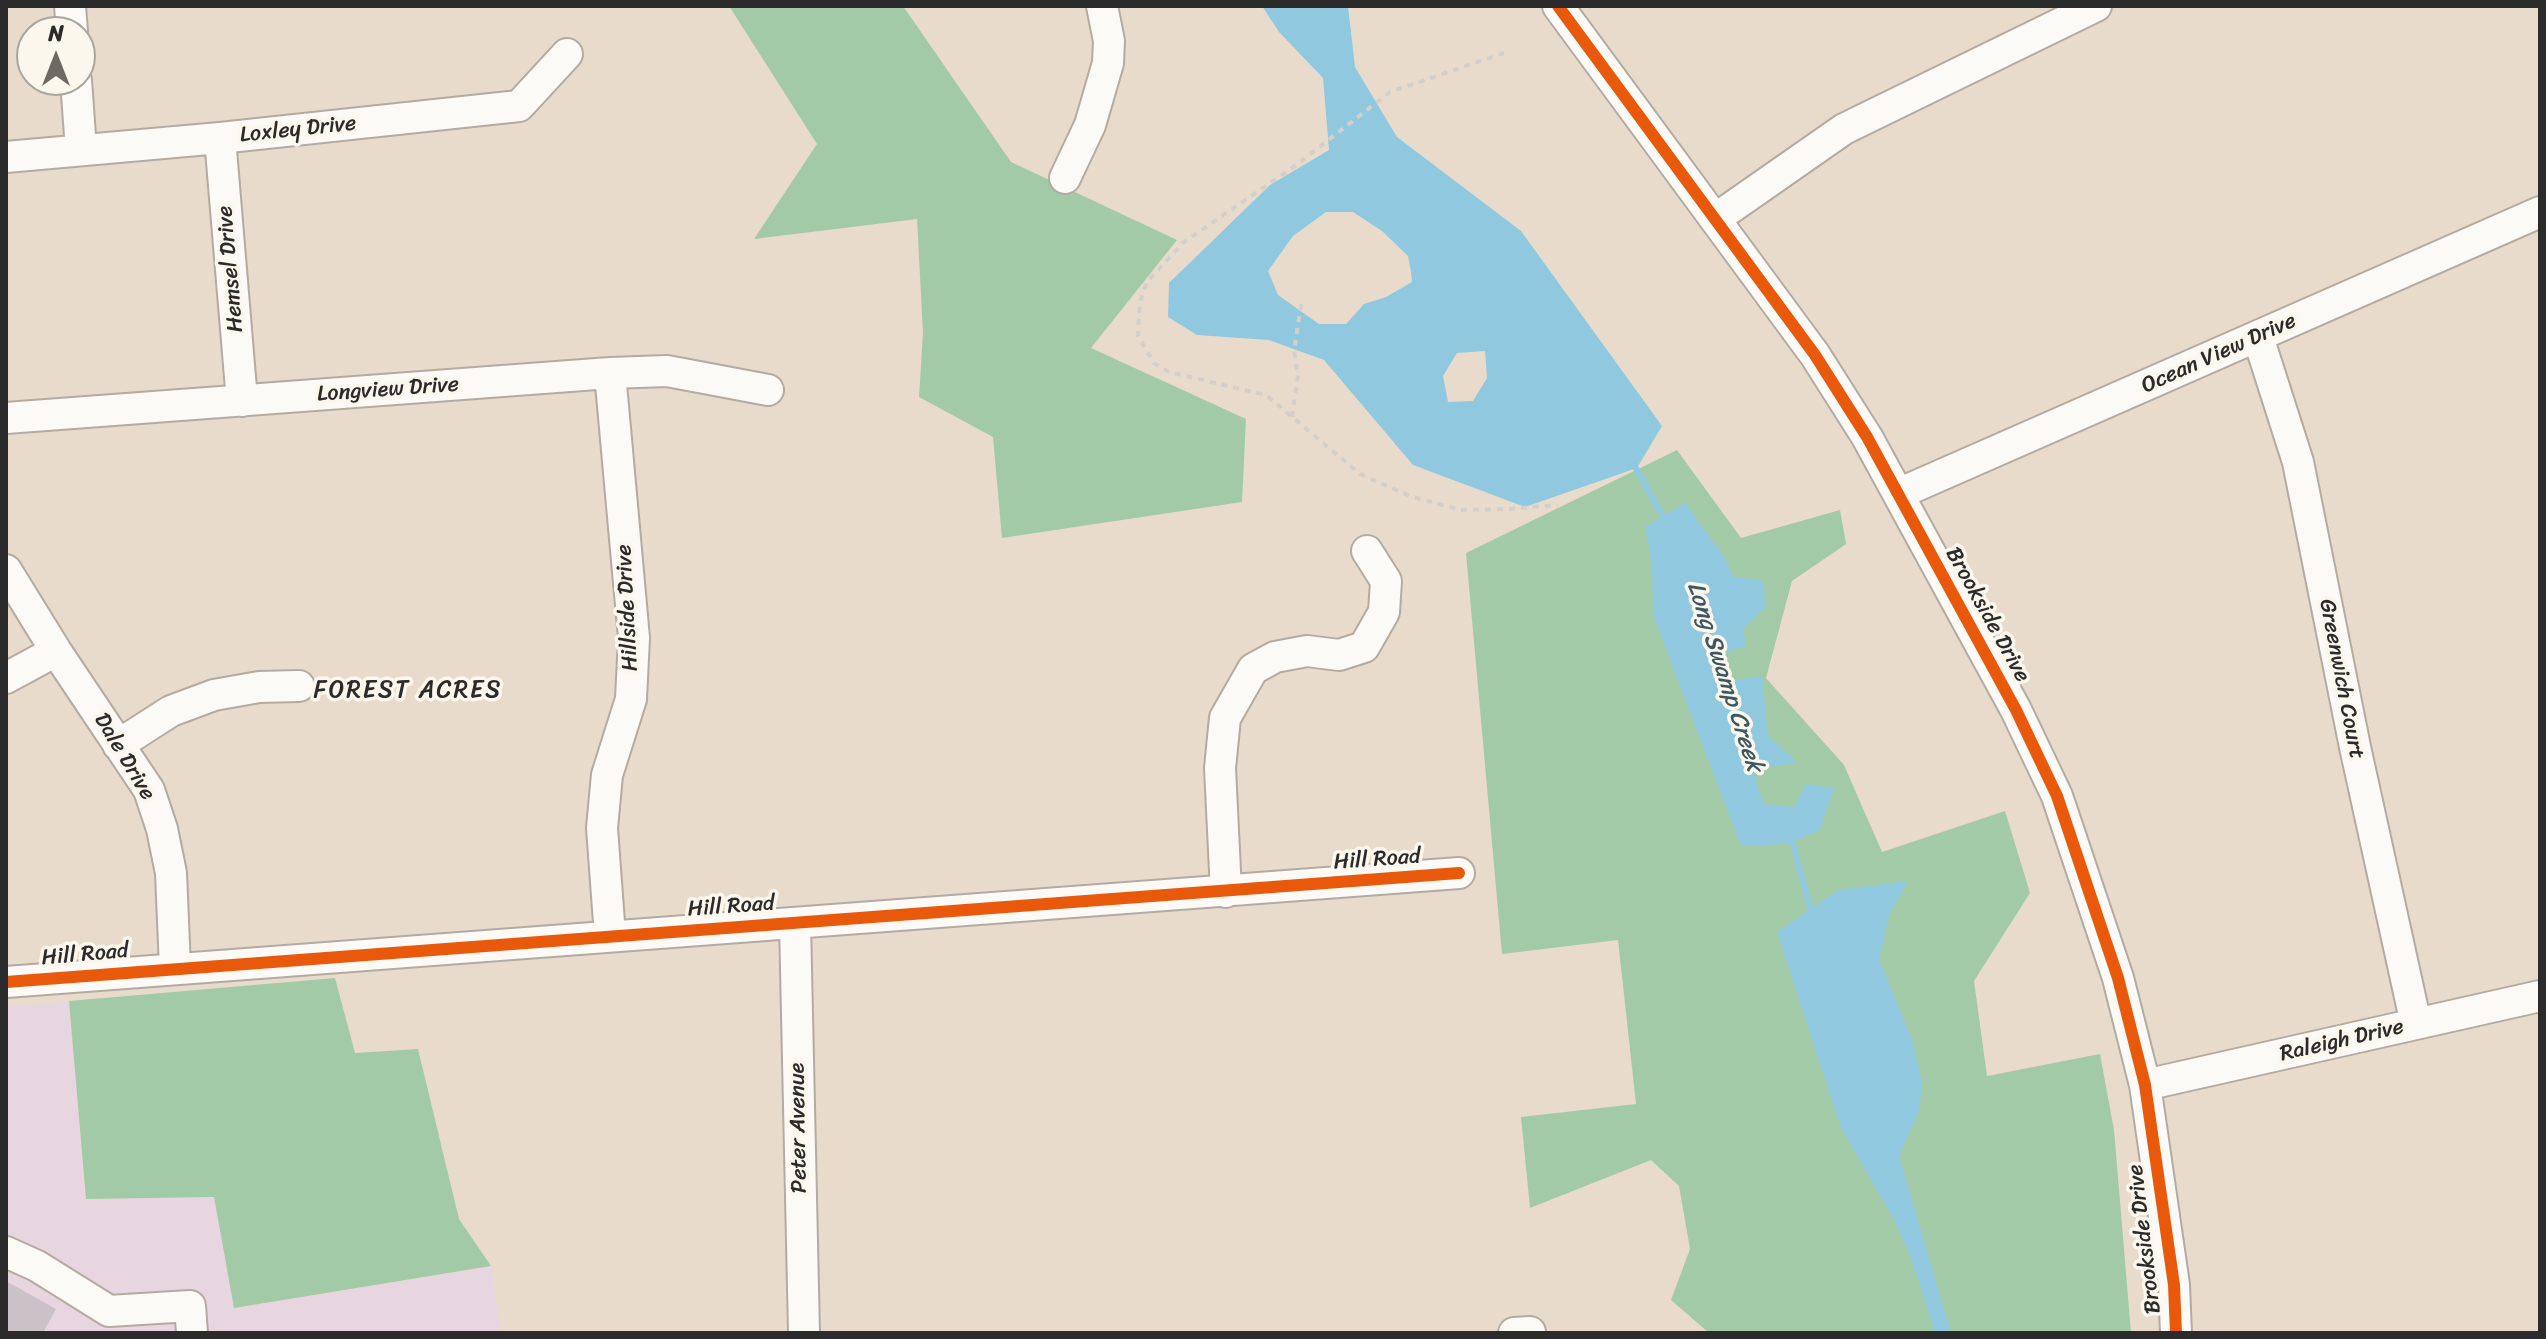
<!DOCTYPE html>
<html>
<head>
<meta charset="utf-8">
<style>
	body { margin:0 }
	#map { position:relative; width:2546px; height:1339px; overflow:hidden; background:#e8dbcb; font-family:Sriracha,sans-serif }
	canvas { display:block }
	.frame { position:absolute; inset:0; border:8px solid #2b2b2b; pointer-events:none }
	.north { position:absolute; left:16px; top:16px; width:80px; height:80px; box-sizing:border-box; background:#fbf7ec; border:2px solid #a8a59f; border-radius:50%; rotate:0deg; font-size:22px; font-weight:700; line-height:32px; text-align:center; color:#2b2b2b }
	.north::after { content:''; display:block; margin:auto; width:28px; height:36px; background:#6d6963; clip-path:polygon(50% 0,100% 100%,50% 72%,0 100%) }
</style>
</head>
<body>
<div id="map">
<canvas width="2546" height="1339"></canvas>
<div class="frame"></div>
<div class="north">N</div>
</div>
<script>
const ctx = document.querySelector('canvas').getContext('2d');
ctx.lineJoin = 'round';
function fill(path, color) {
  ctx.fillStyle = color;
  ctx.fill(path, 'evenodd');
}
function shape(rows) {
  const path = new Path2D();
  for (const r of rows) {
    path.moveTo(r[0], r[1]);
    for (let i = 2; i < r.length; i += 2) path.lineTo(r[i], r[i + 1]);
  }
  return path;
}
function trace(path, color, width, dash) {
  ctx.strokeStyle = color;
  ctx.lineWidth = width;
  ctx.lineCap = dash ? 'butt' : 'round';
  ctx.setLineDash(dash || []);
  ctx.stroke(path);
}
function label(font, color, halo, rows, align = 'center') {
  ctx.font = font + ' Sriracha,sans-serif';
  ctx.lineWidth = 7;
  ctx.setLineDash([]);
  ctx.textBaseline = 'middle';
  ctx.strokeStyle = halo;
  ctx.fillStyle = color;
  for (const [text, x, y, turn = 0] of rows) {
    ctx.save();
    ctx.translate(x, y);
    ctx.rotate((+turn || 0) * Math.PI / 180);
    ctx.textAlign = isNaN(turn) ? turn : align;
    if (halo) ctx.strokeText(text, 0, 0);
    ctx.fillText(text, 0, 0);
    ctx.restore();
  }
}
fill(shape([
	[69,1001,86,1199,215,1197,234,1308,491,1266,501,1333,6,1333,6,1007]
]), '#e7d6df');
fill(shape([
	[729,6,903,6,1011,162,1177,240,1091,348,1246,419,1242,502,1002,538,993,437,919,397,923,333,917,219,754,239,817,144],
	[1677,450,1741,538,1840,510,1846,544,1792,581,1766,678,1844,765,1882,852,2005,811,2030,893,1974,981,1987,1076,2100,1054,2114,1130,2131,1333,1709,1333,1671,1300,1690,1249,1679,1186,1651,1160,1530,1208,1521,1117,1636,1104,1618,940,1502,954,1466,553],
	[335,978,355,1053,418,1049,459,1219,491,1266,234,1308,214,1197,86,1199,69,1001]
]), '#a3caa7');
fill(shape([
	[1262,6,1348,6,1355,67,1397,137,1521,231,1662,426,1637,468,1525,507,1413,465,1324,360,1269,340,1197,335,1168,317,1169,283,1270,185,1329,150,1323,78,1279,32],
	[1326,212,1353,212,1382,231,1408,256,1411,272,1412,282,1386,297,1364,304,1346,324,1319,324,1278,295,1268,271,1293,236],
	[1485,351,1487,378,1473,401,1448,402,1443,376,1457,353],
	[1685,503,1722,554,1734,577,1764,581,1765,608,1744,627,1745,646,1716,656,1720,682,1762,676,1768,736,1797,762,1753,770,1763,804,1794,807,1806,784,1834,788,1820,830,1786,844,1741,846,1653,615,1652,563,1645,527],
	[1908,881,1889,915,1879,960,1912,1039,1922,1083,1919,1111,1899,1156,1951,1333,1935,1333,1915,1269,1896,1223,1841,1128,1777,932,1838,890]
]), '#90c9df');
trace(shape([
	[1633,463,1663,517,1664,524],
	[1788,839,1792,841,1812,915]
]), '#90c9df', 6);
fill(shape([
	[6,1281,56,1309,43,1333,6,1333]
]), '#cbc2c7');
const minor = shape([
	[70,6,72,32],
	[1558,6,1815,355,1867,437,2016,710,2057,796,2118,978,2145,1085,2174,1285,2176,1333],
	[76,80,81,150],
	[220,138,242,401],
	[6,157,220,138,519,106,567,54],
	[1065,178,1090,125,1108,63,1109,41,1102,6],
	[1715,219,1844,129,2096,6],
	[2258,337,2298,462,2355,747,2416,1024],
	[610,373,634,638,631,699,607,775,602,828,610,936],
	[6,418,610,373,667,371,768,390],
	[1898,494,2540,212],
	[6,570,56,651,149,790,162,829,171,873,175,968],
	[6,678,56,651],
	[118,745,171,711,214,695,259,687,299,686],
	[1226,892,1220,768,1225,718,1253,669,1275,657,1307,651,1339,655,1364,647,1384,612,1386,581,1367,551],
	[795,923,804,1333],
	[6,982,1459,873],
	[2145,1085,2540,996],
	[6,1252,37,1266,109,1311,190,1306,192,1333],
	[1514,1333,1530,1332]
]);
trace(minor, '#b3aba1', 34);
trace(shape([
	[1504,53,1390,92,1295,166,1184,242,1147,282,1140,302,1138,336,1154,363,1169,372,1266,395,1360,474,1410,496,1460,510,1510,509,1558,505],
	[1292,417,1298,375,1294,351,1302,299]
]), '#d3d0cc', 4, [6, 6]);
trace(minor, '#fcfaf7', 30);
trace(shape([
	[1558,6,1815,355,1867,437,2016,710,2057,796,2118,978,2145,1085,2174,1285,2176,1333],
	[6,982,1459,873]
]), '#e8590c', 12);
label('22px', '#2b2b2b', '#fbf7ec', [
	["Loxley Drive",298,130,-6],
	["Hemsel Drive",231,269,-95],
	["Ocean View Drive",2219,354,-24],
	["Longview Drive",388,390,-4],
	["Hillside Drive",628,608,-93],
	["Brookside Drive",1987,615,61],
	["Greenwich Court",2341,679,79],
	["Dale Drive",124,757,59],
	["Hill Road",1377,860,-4],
	["Hill Road",731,907,-4],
	["Hill Road",85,955,-5],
	["Raleigh Drive",2342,1041,-13],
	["Peter Avenue",799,1128,-91],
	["Brookside Drive",2145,1239,-97]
]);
label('italic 24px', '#3e5863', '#fbf7ec', [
	["Long Swamp Creek",1724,677,72]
]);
ctx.letterSpacing = '2px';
label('24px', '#2b2b2b', '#fbf7ec', [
	["FOREST ACRES",408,691]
]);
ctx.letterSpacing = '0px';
</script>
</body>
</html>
